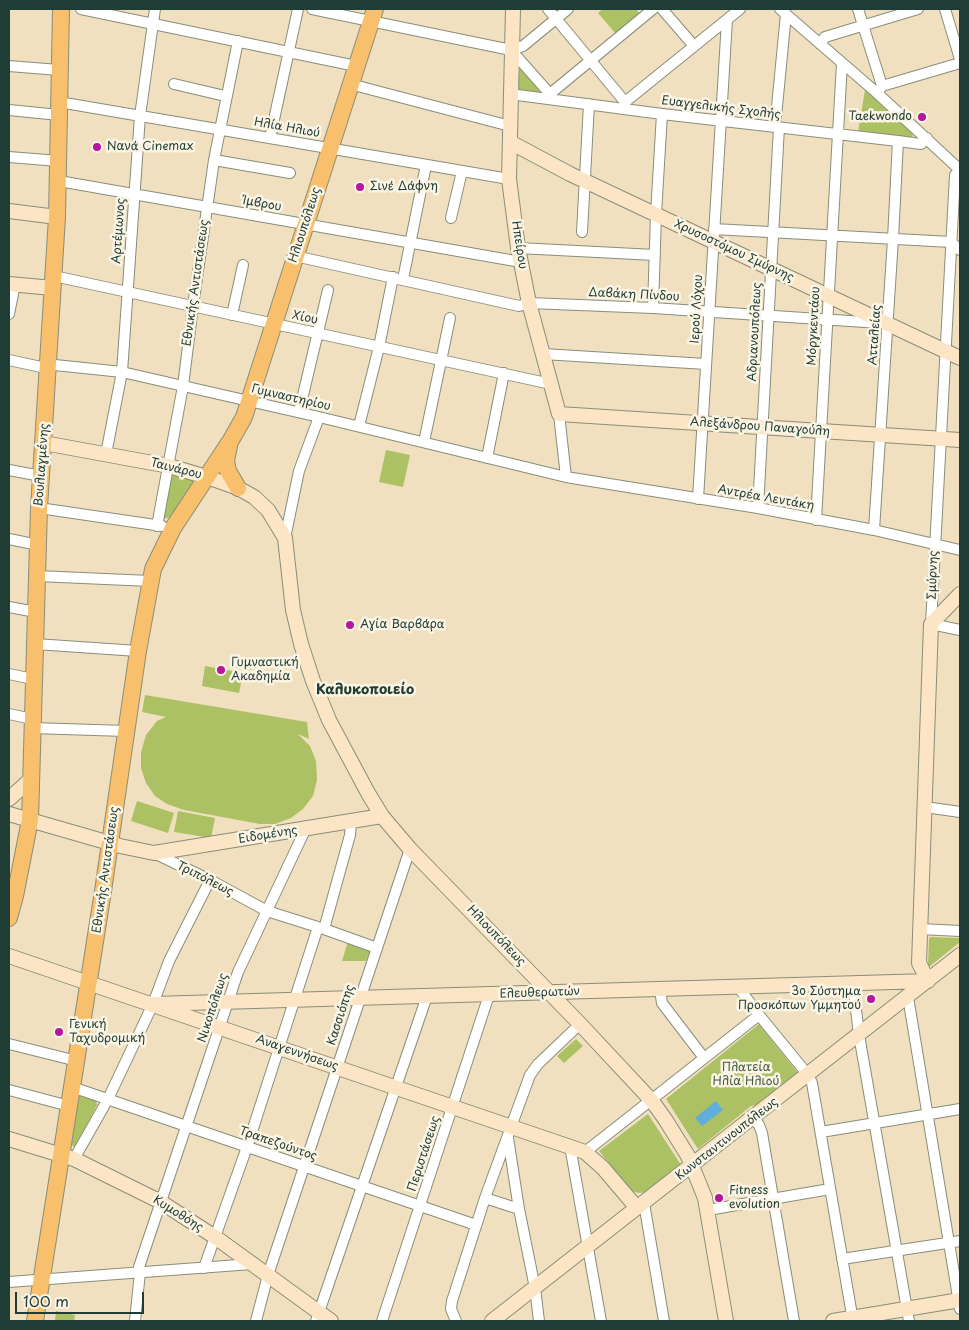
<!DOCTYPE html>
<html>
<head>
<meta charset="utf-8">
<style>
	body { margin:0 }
	#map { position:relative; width:969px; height:1330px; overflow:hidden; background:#f1e0bf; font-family:"Playpen Sans",sans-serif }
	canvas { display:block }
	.frame { position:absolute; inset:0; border:10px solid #1f3d34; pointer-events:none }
	.scale { position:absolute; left:15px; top:1292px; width:129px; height:22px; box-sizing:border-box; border:2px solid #1f3d34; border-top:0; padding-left:6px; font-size:15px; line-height:18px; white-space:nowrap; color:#1f3d34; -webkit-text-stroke:4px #fcf5e5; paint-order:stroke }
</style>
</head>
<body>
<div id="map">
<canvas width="969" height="1330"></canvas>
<div class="frame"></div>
<div class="scale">100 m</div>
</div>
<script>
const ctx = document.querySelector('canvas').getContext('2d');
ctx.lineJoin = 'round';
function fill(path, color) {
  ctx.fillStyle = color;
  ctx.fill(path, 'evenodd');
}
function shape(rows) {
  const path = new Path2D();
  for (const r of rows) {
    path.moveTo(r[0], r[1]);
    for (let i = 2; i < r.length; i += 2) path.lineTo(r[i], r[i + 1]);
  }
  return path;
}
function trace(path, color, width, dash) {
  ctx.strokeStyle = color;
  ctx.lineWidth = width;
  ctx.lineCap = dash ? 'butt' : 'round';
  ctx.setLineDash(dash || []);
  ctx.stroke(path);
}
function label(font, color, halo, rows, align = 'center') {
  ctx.font = font + ' "Playpen Sans",sans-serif';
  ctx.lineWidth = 5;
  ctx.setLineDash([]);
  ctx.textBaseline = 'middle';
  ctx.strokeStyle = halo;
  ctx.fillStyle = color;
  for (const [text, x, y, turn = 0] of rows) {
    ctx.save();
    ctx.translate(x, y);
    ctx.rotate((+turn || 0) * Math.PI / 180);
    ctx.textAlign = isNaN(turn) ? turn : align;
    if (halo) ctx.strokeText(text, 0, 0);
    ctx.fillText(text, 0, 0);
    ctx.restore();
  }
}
fill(shape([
	[603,9,636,9,640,14,616,34,598,13],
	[520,62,543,88,537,93,518,90],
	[865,90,912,133,913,136,911,138,858,132],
	[386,450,410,455,403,487,379,482],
	[172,473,196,479,172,517,163,519],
	[205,666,243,673,239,693,202,686],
	[145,695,307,722,309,739,298,734,310,746,316,761,317,780,313,796,303,809,291,818,275,824,260,824,184,810,167,804,155,796,146,783,141,768,141,752,146,735,157,721,166,717,142,712],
	[137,801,174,813,168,833,131,821],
	[178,811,215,818,211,838,174,832],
	[931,937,959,938,960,942,929,967,928,965,929,938],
	[348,941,371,949,366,961,342,961],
	[759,1024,798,1073,757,1105,751,1106,698,1149,666,1099],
	[576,1039,583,1046,564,1063,557,1056],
	[78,1095,96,1100,97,1105,76,1146,73,1146,69,1142],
	[648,1114,681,1165,648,1192,639,1193,631,1191,599,1151],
	[56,1311,75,1315,74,1321,55,1321]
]), '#acc064');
fill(shape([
	[716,1101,723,1110,702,1126,695,1118]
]), '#60aed9');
const street = shape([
	[81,9,356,66],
	[312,9,511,50],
	[548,9,625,102],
	[662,9,694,46],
	[780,9,877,93,960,170],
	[858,9,882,86],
	[945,9,960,59],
	[820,44,825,37,918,9],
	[511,50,523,46,568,9],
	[511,50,550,94],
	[9,66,59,70],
	[174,84,225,96],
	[350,84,510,126],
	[877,93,882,86,960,63],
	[510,94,662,114,898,141,921,144,927,138],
	[545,98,653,9],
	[59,102,509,179],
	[624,109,625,102,740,9],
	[9,110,59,115],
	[775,127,786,14],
	[270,138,298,9],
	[9,157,59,161],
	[214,160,290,173],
	[960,170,955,175,931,624,960,630],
	[59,181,521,262],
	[451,218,462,171],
	[714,229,951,242,960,250],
	[582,232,589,104],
	[518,248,655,255],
	[295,256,519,306,529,303,653,308,880,323],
	[54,276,551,384],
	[403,279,426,165],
	[653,308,656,214,662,114],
	[9,314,15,284],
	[232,315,243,265],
	[543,354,706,364],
	[9,360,41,367,55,365,122,372,319,417,566,477,758,508,874,530,960,550],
	[299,412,328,290],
	[559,414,566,477],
	[359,426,379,347,393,277],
	[424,442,450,318],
	[106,454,122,372,140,116,155,9],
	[487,458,504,373],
	[9,470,41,476],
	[698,499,727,20],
	[39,508,162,526],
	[758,508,779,127],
	[816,520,842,63],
	[157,526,183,386,193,306,214,160,238,41],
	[874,530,893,239,898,141],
	[285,538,299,471,319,417],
	[9,539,38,545],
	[37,576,150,581],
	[9,607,36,612],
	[35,644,138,651],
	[9,674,33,679],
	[9,714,32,719],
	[32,728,126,731],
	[925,807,960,812],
	[154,853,210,880,267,911,324,929,377,948],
	[324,929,350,835,351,821],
	[920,929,960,931],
	[853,984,859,1035,909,1321],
	[739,988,759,1015,808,1075,812,1083,853,1321],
	[660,990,662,1003,704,1058],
	[908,997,960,1309],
	[9,1044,77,1061],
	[72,1087,476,1225],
	[9,1090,69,1106],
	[753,1118,759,1125,762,1133,794,1321],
	[821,1132,960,1109],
	[508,1138,519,1209,535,1288,539,1321],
	[570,1146,601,1321],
	[585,1152,759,1015],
	[74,1159,108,1099,153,1004,169,961,210,880],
	[485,1198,519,1209],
	[644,1203,664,1321],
	[708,1210,830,1189],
	[842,1259,960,1241],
	[204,1268,247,1147,318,927],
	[9,1282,252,1264],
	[135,1321,140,1272,139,1267,238,972,306,828],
	[256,1321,268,1275,410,849],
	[316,1321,427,996],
	[382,1321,489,995],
	[456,1321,451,1309,452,1301,485,1198,530,1075,538,1064,580,1024]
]);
const secondary = shape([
	[513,9,509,179,518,248,529,303,559,414,960,440],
	[510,142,570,174,960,358],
	[9,211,57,217],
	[9,284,53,288],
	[44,443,169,466,207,477,238,488,254,497,268,510,285,538,293,610,301,644,313,681,329,720,368,793,382,816,410,849,580,1024,652,1101,665,1119,688,1156,705,1198,726,1321],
	[9,799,30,780],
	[9,814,120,846,154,853,382,816],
	[9,956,585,1152,603,1168,637,1208],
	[928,981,919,963,931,624,960,594],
	[153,1004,928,981],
	[9,1139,74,1159,161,1202,215,1237,331,1321],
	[492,1321,960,955],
	[833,1321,960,1300]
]);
const primary = shape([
	[229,446,226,461,228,471,238,488],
	[9,918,15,896,30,820,39,508,57,217,61,9],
	[35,1321,103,891,138,651,153,569,173,528,231,440,244,417,375,9]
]);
trace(street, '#888e7a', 12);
trace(secondary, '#888e7a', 16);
trace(primary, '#888e7a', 18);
trace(street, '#fff', 10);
trace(secondary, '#fce5c4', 14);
trace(primary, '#f8bf6c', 16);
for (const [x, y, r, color] of [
	[922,117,5,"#b5179e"],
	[97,147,5,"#b5179e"],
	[360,187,5,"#b5179e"],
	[350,625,5,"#b5179e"],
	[221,670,5,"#b5179e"],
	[871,999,5,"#b5179e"],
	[59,1032,5,"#b5179e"],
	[719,1198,5,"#b5179e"]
]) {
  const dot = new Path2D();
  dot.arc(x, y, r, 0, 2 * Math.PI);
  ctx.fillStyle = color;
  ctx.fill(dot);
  trace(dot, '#fcf5e5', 2);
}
label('12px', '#1f3d34', '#fcf5e5', [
	["Ευαγγελικής Σχολής",721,108,7],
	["Ηλία Ηλιού",287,128,10],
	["Ίμβρου",262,204,10],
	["Ηλιουπόλεως",305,225,-72],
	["Αρτέμωνος",119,231,-86],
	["Ηπείρου",519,245,81],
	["Χρυσοστόμου Σμύρνης",734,251,25],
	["Εθνικής Αντιστάσεως",196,283,-82],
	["Δαβάκη Πίνδου",634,295,3],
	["Ιερού Λόχου",697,309,-87],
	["Χίου",305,318,12],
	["Μόργκεντάου",814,326,-87],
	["Αδριανουπόλεως",755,332,-87],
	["Ατταλείας",875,335,-86],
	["Γυμναστηρίου",291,398,13],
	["Αλεξάνδρου Παναγούλη",760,427,4],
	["Βουλιαγμένης",42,465,-86],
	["Ταινάρου",176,469,14],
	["Αντρέα Λεντάκη",766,498,10],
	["Σμύρνης",933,575,-88],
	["Ειδομένης",268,835,-9],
	["Εθνικής Αντιστάσεως",106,870,-82],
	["Τριπόλεως",205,879,27],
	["Ηλιουπόλεως",496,936,46],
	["Ελευθερωτών",540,993,-2],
	["Νικοπόλεως",213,1008,-72],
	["Κασσιόπης",341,1015,-72],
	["Αναγεννήσεως",297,1053,19],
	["Κωνσταντινουπόλεως",727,1139,-38],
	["Τραπεζούντος",278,1144,19],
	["Περιστάσεως",424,1154,-72],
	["Κυμοθόης",178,1214,32]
]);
label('12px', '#1f3d34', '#fcf5e5', [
	["Taekwondo",912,117,"right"],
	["Νανά Cinemax",107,147],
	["Σινέ Δάφνη",370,187],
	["Αγία Βαρβάρα",360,625],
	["Γυμναστική",231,663],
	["Ακαδημία",231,677],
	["3o Σύστημα",861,992,"right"],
	["Προσκόπων Υμμητού",861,1006,"right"],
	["Γενική",69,1025],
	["Ταχυδρομική",69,1039],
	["Fitness",729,1191],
	["evolution",729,1205]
], 'left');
label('12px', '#425e40', '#fcf5e5', [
	["Πλατεία",746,1068],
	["Ηλία Ηλιού",746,1082]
]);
label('bold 14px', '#1f3d34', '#fcf5e5', [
	["Καλυκοποιείο",365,690]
]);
</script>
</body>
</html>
